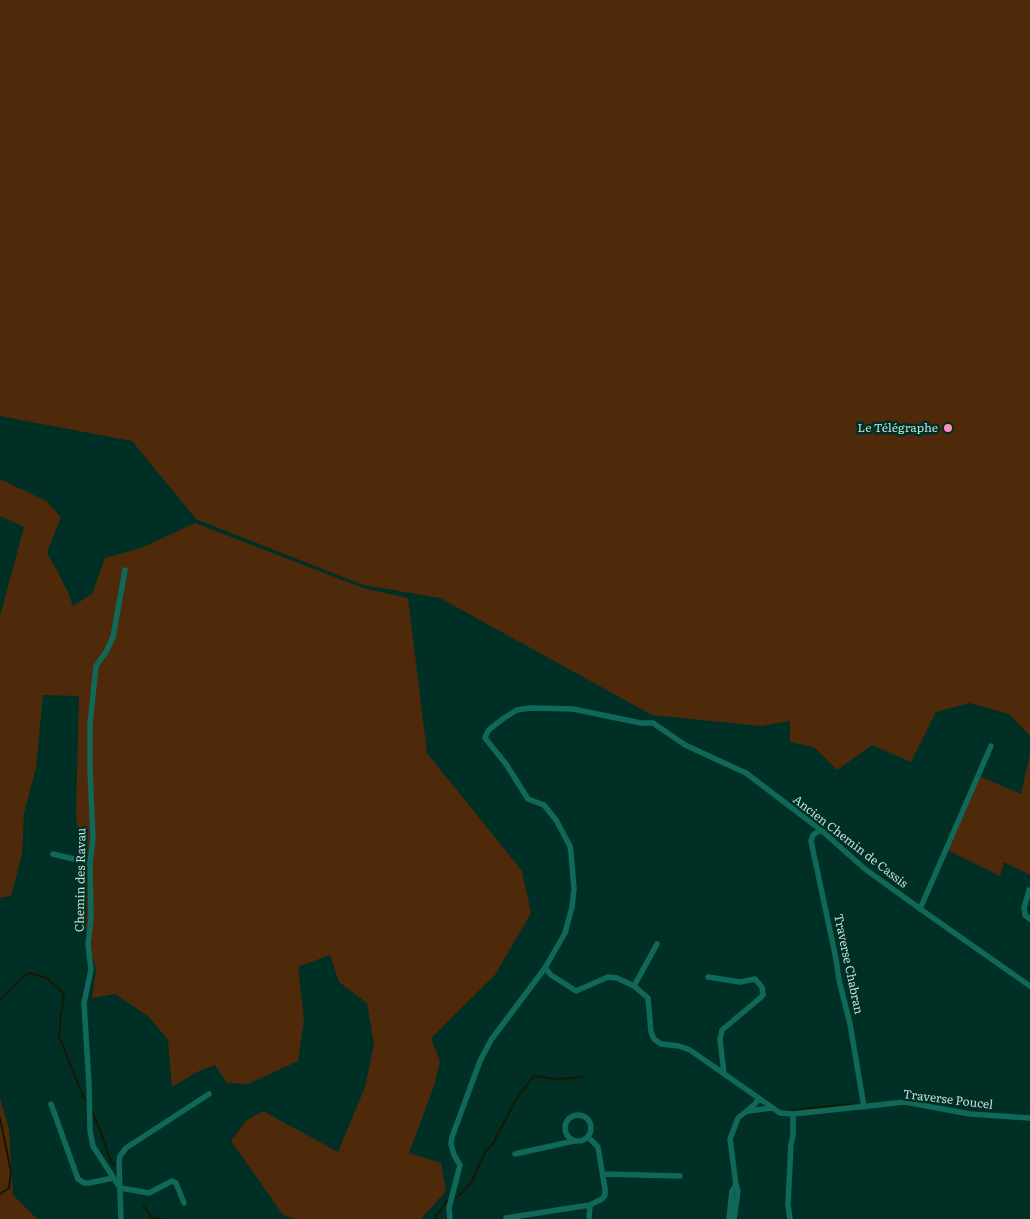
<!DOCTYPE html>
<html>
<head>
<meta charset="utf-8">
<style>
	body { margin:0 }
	canvas { display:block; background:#002f26 }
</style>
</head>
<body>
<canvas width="1030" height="1219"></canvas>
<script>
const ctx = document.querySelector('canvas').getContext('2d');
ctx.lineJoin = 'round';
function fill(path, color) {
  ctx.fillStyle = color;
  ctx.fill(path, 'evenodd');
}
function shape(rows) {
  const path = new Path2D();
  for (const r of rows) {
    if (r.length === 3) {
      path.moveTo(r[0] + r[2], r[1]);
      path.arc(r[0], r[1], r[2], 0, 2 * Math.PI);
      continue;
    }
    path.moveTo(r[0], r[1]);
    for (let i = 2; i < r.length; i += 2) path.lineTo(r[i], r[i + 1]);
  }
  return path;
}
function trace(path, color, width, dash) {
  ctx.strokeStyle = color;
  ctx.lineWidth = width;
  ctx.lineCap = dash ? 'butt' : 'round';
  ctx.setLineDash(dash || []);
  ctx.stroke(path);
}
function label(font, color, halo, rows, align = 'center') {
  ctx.font = font + ' Literata,serif';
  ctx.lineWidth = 5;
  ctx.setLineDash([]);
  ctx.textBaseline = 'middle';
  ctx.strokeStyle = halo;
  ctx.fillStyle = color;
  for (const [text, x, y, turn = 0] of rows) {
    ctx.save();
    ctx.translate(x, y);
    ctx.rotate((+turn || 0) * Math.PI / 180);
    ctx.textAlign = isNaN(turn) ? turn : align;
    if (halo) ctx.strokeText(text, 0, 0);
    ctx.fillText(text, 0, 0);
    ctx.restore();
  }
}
fill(shape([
	[0,0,1030,0,1030,736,1009,714,969,703,936,712,911,762,872,745,837,770,814,747,790,742,790,721,761,726,652,715,440,598,363,585,196,519,132,441,0,416],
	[0,479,46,501,61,517,47,552,68,592,73,606,92,594,105,558,141,548,195,523,363,588,408,598,427,753,522,871,531,913,495,975,431,1038,440,1061,434,1086,409,1153,441,1163,446,1191,421,1219,296,1219,283,1215,231,1141,246,1121,263,1111,338,1152,365,1087,374,1044,367,1003,339,982,330,955,298,967,304,1020,298,1061,248,1084,227,1083,215,1065,197,1072,172,1087,168,1040,149,1017,115,994,92,998,96,970,85,926,76,812,79,696,43,695,36,768,24,813,22,854,11,896,0,898,0,616,24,527,0,516],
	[1030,754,1030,875,1004,862,1000,876,945,849,979,776,1021,794],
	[0,1098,9,1129,13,1195,37,1219,0,1219]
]), '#4e290a');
trace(shape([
	[0,1000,25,975,29,973,47,978,63,993,64,1000,61,1013,59,1036,84,1099,87,1101],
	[792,1110,852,1104],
	[92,1112,100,1130,111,1162,115,1164],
	[0,1118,11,1172,9,1188,0,1194],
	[454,1198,457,1198,471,1183,486,1150,493,1144,515,1101,533,1077,536,1076,556,1079,584,1077],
	[143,1205,151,1217,160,1219],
	[434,1219,447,1201,449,1202]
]), '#151900', 2);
trace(shape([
	[125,570,113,637,106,652,96,666,90,725,90,769,93,839,90,863,91,919,88,944,91,970,84,1003,89,1084,90,1131,93,1146,120,1188,149,1193,172,1181,176,1183,184,1203],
	[821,830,813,835,811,841,836,959,839,980,850,1024,864,1107],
	[53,854,90,863],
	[1029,890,1024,908,1025,915,1030,919],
	[920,909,991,746],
	[545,968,551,975,576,991,608,977,617,978,634,986,648,998,651,1032,654,1039,661,1044,679,1046,690,1050,780,1113,793,1114,905,1102,970,1114,1030,1118],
	[708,977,740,982,755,979,762,987,763,995,759,999,722,1030,720,1039,724,1074],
	[634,986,657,944],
	[51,1104,78,1179,84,1183,89,1183,113,1178],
	[748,1111,772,1108],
	[578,1128,13],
	[588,1137,598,1147,605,1189,605,1195,602,1199,590,1205,589,1219],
	[515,1154,574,1141],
	[604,1174,680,1176],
	[736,1185,730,1139,738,1118,755,1104,759,1099],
	[506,1218,590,1205],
	[121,1219,119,1162,120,1156,126,1148,209,1094],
	[450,1219,449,1208,460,1165,454,1155,451,1144,452,1137,480,1061,491,1040,545,968,565,933,572,907,574,889,571,853,570,846,556,820,544,805,528,799,506,764,485,738,488,731,491,728,504,718,517,710,530,708,573,709,641,723,653,723,685,745,746,773,821,830,865,869,926,913,1030,986],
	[729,1219,732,1191,736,1185,738,1191,734,1219],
	[790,1219,788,1205,791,1144,793,1136,793,1114]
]), '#106858', 5.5);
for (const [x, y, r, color] of [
	[948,428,5,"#ff8eba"]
]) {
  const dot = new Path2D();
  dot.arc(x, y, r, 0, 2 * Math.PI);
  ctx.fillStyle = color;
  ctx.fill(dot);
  trace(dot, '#002f26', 2);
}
label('12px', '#c2dfd6', '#002f26', [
	["Le Télégraphe",938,428]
], 'right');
label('12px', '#c2dfd6', '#002f26', [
	["Ancien Chemin de Cassis",850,842,38],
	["Chemin des Ravau",81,880,-89],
	["Traverse Chabran",848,964,78],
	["Traverse Poucel",948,1100,7]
]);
</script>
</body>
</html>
